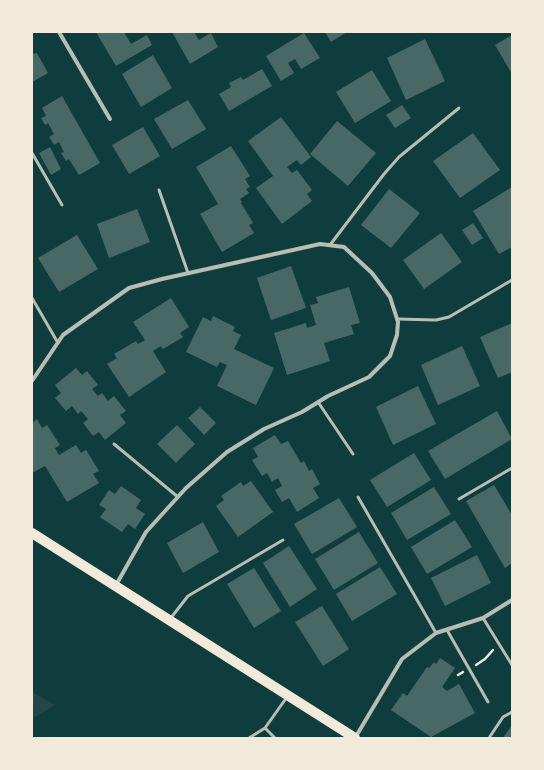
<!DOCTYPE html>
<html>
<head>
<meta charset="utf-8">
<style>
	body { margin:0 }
	#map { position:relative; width:544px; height:770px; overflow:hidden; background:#0f3d3e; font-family:Figtree,sans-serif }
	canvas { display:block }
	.frame { position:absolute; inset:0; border:33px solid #f1e9da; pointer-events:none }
</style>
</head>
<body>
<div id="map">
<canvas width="544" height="770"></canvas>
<div class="frame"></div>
</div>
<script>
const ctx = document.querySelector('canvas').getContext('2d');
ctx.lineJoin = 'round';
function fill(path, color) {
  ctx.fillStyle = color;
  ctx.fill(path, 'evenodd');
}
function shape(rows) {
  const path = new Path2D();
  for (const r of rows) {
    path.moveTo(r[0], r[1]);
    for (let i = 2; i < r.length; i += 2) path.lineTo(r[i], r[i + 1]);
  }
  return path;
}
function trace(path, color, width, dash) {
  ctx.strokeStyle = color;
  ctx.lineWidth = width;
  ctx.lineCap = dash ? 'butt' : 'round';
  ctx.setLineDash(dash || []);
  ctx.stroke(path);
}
fill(shape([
	[32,692,55,705,32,719]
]), '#244646');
fill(shape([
	[96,32,124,32,131,44,147,35,152,45,116,66],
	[172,32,194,32,199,40,211,33,218,47,190,64],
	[325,32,347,32,331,42],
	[304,33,320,58,301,69,295,59,288,63,294,73,281,81,266,56],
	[512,35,512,74,495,45],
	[425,39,445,81,406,100,387,58],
	[32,51,34,54,37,53,48,73,32,82],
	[153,55,172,88,141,107,122,74],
	[262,69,272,86,229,111,219,94,231,87,229,83,241,77,243,80],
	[372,70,391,101,355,123,336,92],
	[62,96,100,163,79,175,69,159,66,161,61,153,64,152,59,142,54,145,49,137,54,134,48,123,45,125,41,118,46,116,42,108],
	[188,100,206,129,172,149,154,119],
	[402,105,411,118,395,128,386,115],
	[281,117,311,157,301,165,297,160,287,167,292,173,297,170,312,190,307,194,312,201,282,224,256,188,273,176,248,141],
	[337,121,376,153,348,186,310,154],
	[143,127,160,156,129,174,112,145],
	[473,133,500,170,460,198,433,161],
	[231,146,250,176,245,179,250,187,246,189,249,193,240,199,242,202,241,203,253,223,249,225,254,233,222,252,200,214,218,204,196,167],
	[50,147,61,169,51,175,39,153],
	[512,187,512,247,499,254,473,211],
	[389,189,420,213,391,248,361,225],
	[137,209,150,242,109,258,97,224],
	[473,223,483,238,472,245,462,230],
	[441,233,462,262,424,289,403,260],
	[77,235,98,269,59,292,38,258],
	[291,266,306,308,271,320,257,278],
	[349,287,360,323,351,325,354,334,324,343,330,361,287,375,274,333,306,323,307,328,316,325,310,305,318,303,316,297],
	[171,298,189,327,180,333,183,337,163,349,161,346,153,351,166,372,129,397,107,364,117,358,114,354,136,341,138,344,145,340,133,322],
	[213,316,235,327,233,331,241,335,234,349,274,368,256,405,217,386,227,365,220,362,217,367,186,352,203,317,211,321],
	[512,323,512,372,498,378,480,337],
	[462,346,480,386,438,405,421,365],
	[76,368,82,375,87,371,98,385,92,389,98,396,102,393,108,401,114,396,126,411,120,415,126,423,105,440,99,432,93,436,83,423,88,419,81,411,78,414,72,406,66,411,55,398,61,393,55,385],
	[418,386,436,424,393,445,376,407],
	[200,407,216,423,204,435,188,418],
	[497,411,512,439,445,479,428,451],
	[37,419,42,428,47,425,60,445,55,448,59,455,76,445,81,453,86,450,99,471,93,474,99,483,67,502,45,466,32,473,32,423],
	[177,425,195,444,176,463,157,444],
	[275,435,281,444,288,441,301,463,304,461,309,471,312,469,320,484,313,488,319,498,297,512,289,498,282,502,275,490,282,486,278,478,272,482,267,473,262,476,252,460,258,457,253,448],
	[414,453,431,480,387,507,370,480],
	[251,481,273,512,238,537,216,506,224,500,221,496,241,482,243,486],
	[494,485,512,515,512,563,505,568,466,501],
	[121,486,141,500,136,508,145,514,135,529,128,524,122,532,100,517,106,509,99,505,109,490,115,494],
	[434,487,451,514,407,540,391,513],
	[339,498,357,527,312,554,294,524],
	[455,520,472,547,427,574,411,547],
	[203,522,219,552,183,573,167,543],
	[359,532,378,563,334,590,315,559],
	[289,546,317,589,290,607,263,563],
	[477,555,491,583,445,606,431,578],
	[380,567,397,594,352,621,336,594],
	[254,568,281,611,254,628,227,584],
	[322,606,349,649,323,666,295,622],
	[440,658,455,668,442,687,447,691,459,684,475,713,431,737,391,710,403,693,407,696,427,667,429,668,434,662,436,664],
	[512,725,512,738,503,738]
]), '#486865');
trace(shape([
	[476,665,485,659,493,650],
	[458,675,463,672]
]), '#f1e9da', 2.5);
trace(shape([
	[32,153,62,205],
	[159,190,188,273],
	[330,245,384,174,399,157,459,108],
	[32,298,58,343],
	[397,319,436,320,449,317,512,280],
	[318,402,353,454],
	[114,444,178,497],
	[358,497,436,633],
	[459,499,512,468],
	[483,618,512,665],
	[170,619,188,596,283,540],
	[447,630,488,702],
	[265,728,275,738],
	[249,738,265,728,287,697],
	[489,738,503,717,512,712]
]), '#b8beb3', 3);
trace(shape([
	[59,32,110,119],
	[32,381,63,335,129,288,162,279,320,244,344,247,372,273,390,297,398,322,397,335,390,356,369,377,328,396,302,412,264,429,227,452,186,488,146,532,116,585],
	[355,738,402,659,436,633,483,618,512,600]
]), '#b8beb3', 4);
trace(shape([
	[32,533,355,738]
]), '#f1e9da', 10);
</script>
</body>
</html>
